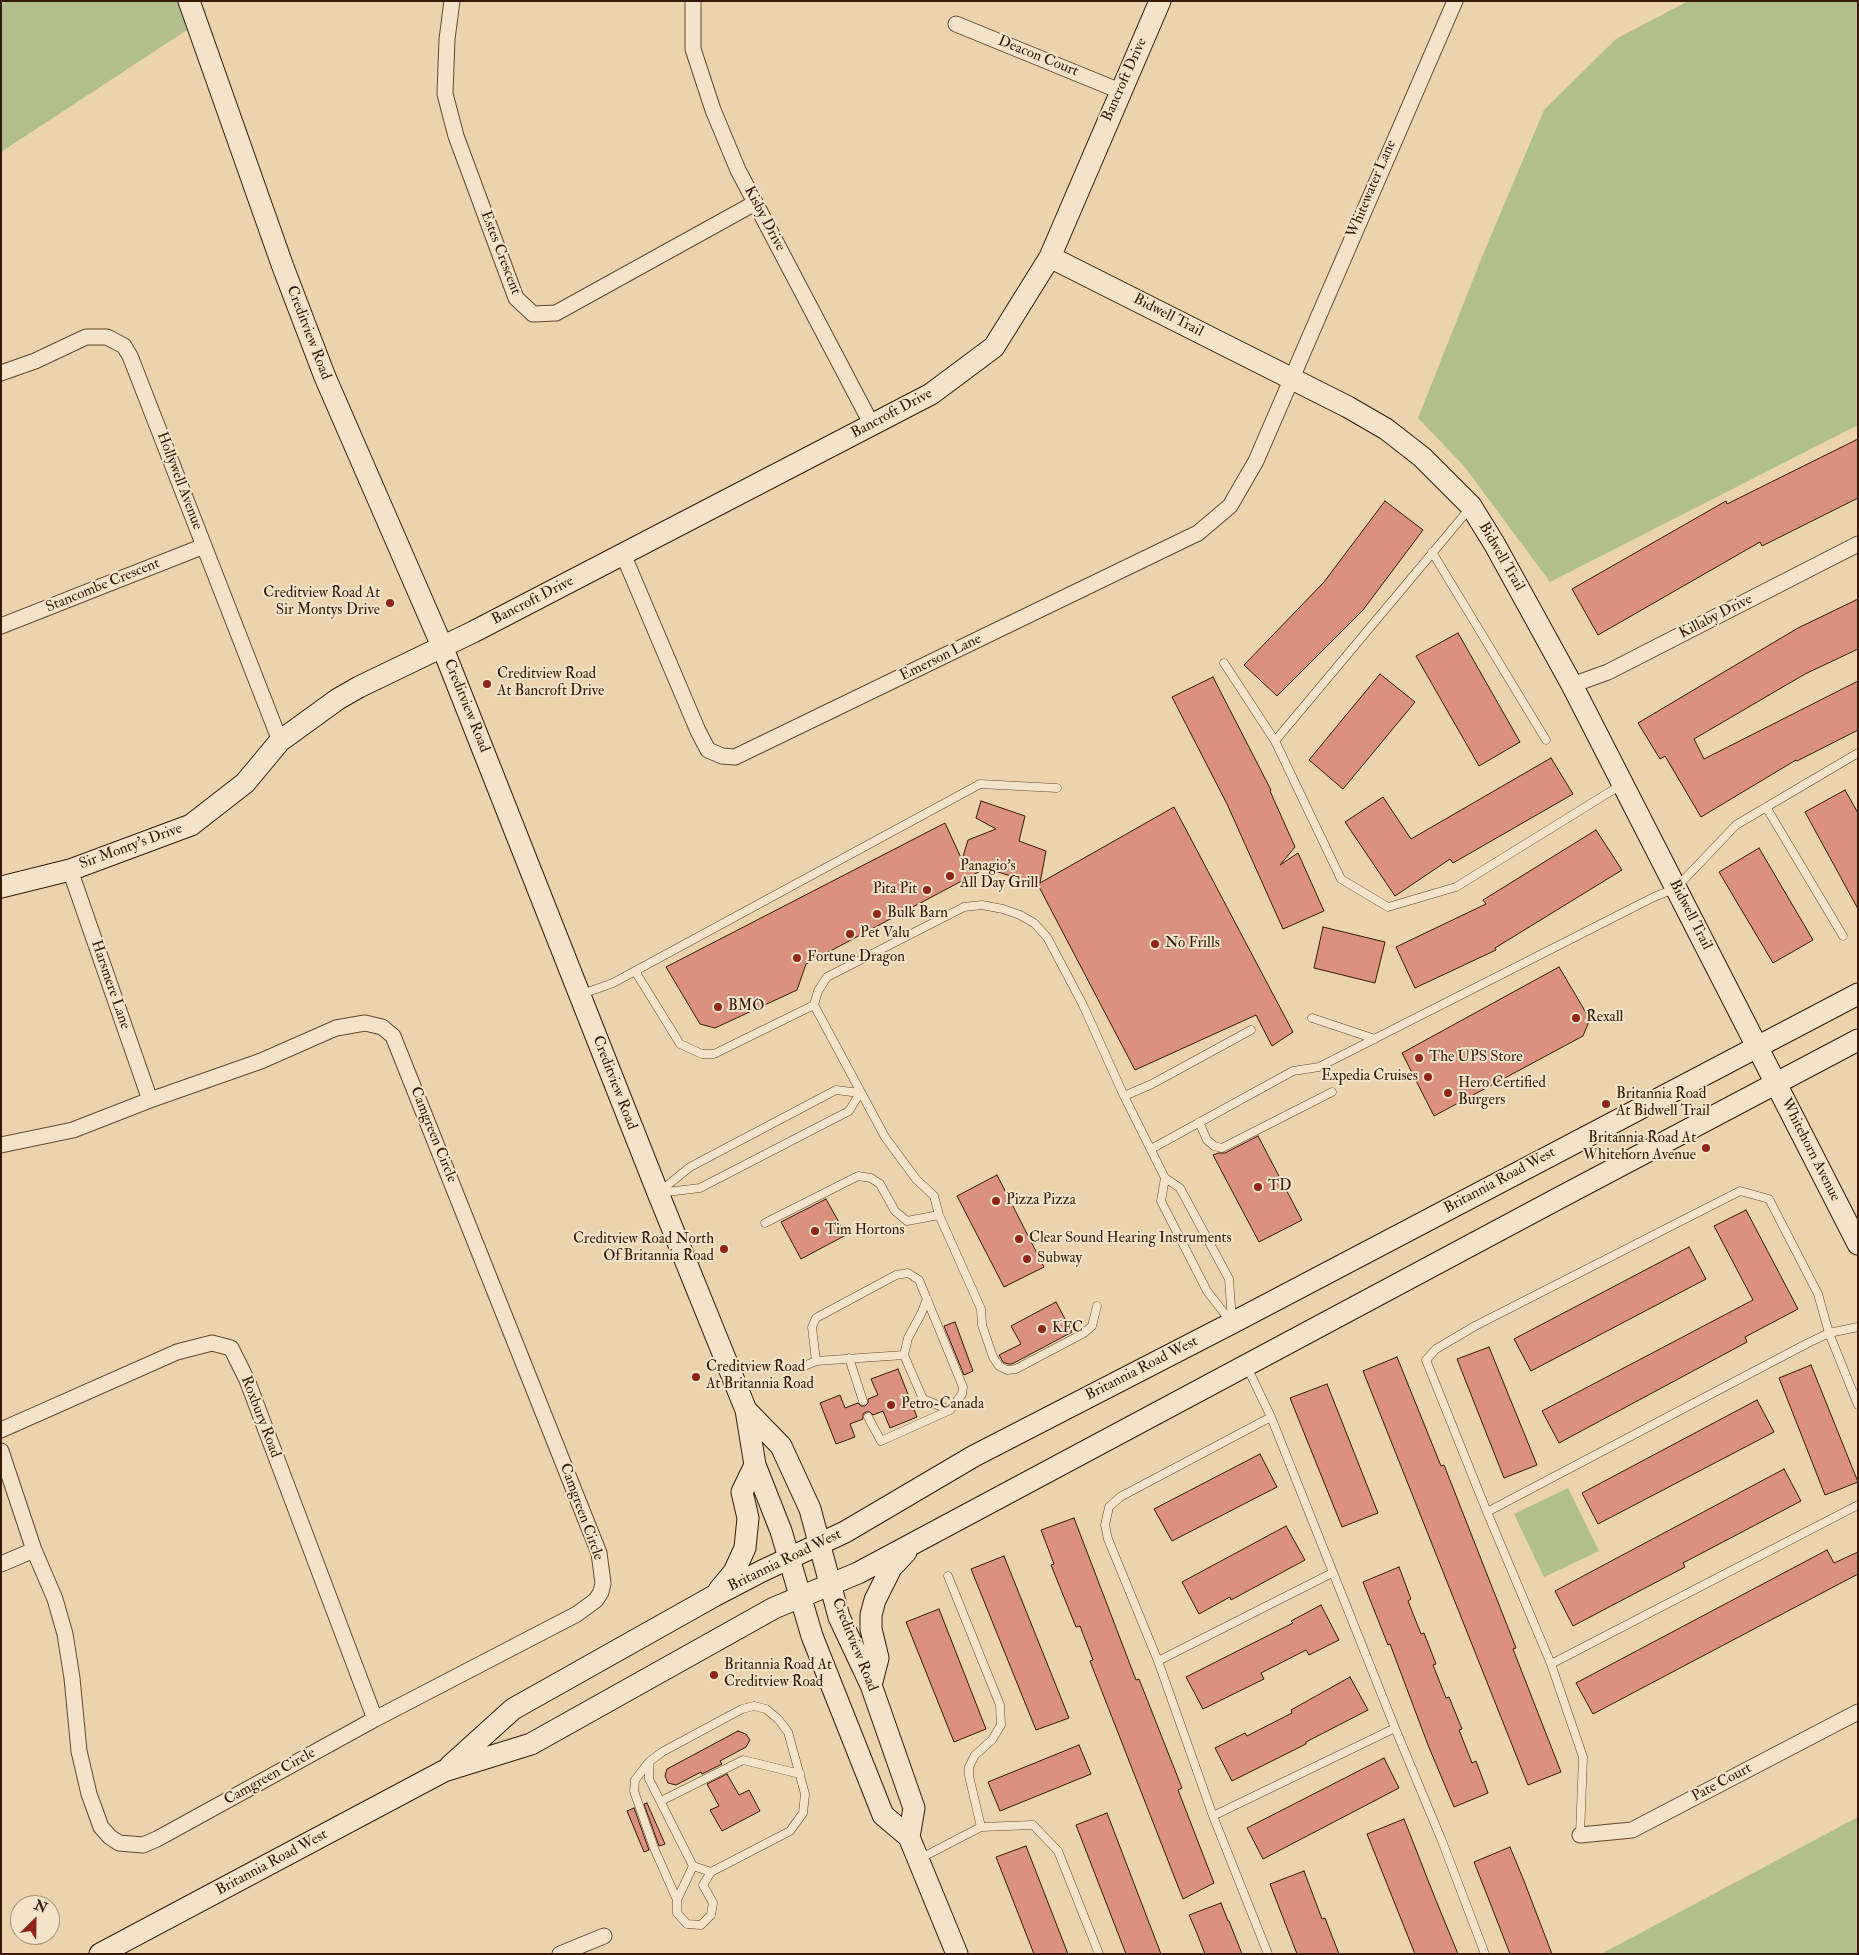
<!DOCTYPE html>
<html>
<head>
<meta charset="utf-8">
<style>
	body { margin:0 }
	#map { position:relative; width:1859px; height:1955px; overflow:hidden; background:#ebd4ad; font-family:"IM FELL Double Pica",serif }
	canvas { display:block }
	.frame { position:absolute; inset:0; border:2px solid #371a05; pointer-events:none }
	.north { position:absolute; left:10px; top:1895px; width:50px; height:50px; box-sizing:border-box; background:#f2e3ca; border:1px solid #a7937b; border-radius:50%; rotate:23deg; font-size:14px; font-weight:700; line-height:20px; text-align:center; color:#371a05 }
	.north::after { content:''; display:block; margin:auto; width:18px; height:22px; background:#8f2418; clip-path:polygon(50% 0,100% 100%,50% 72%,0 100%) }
</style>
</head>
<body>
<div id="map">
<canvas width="1859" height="1955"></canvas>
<div class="frame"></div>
<div class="north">N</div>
</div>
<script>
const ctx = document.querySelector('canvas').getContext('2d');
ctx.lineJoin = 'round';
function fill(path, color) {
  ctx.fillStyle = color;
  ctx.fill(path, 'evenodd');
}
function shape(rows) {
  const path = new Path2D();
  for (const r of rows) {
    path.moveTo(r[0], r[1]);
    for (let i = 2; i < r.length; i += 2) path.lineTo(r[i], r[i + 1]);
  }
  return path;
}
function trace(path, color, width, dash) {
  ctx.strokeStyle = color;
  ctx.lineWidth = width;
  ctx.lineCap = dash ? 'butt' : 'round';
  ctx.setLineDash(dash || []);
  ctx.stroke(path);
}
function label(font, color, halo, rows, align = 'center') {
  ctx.font = font + ' "IM FELL Double Pica",serif';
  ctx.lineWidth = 4;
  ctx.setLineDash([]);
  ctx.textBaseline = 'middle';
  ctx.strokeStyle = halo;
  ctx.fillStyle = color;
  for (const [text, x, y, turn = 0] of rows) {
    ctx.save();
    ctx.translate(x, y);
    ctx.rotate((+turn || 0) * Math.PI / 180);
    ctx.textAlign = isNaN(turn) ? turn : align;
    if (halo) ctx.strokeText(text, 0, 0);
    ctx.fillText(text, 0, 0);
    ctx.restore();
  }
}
fill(shape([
	[5,1,191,1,199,22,1,152,1,5],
	[1688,1,1858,1,1858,425,1550,582,1464,466,1418,418,1482,257,1544,110,1616,39],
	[1568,1488,1599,1551,1544,1577,1514,1514],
	[1858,1817,1858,1954,1601,1954]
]), '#b1be8e');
const building = shape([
	[1858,439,1858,498,1762,546,1760,542,1598,635,1572,589,1726,501,1727,504,1858,439],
	[1385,501,1423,530,1363,610,1277,696,1244,665,1324,582,1385,501],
	[1858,599,1858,649,1805,674,1694,739,1704,759,1858,681,1858,730,1797,761,1796,760,1701,817,1665,756,1660,759,1638,723,1798,628,1858,599],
	[1458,633,1520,742,1479,766,1416,656,1458,633],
	[1380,674,1415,702,1343,789,1309,760,1380,674],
	[1213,677,1271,790,1270,791,1295,847,1280,865,1298,853,1324,911,1283,929,1227,804,1172,697,1213,677],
	[1551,758,1573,794,1453,863,1450,859,1395,896,1345,822,1383,797,1411,839,1551,758],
	[1845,790,1858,813,1858,909,1805,812,1845,790],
	[981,801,1025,816,1019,841,1046,851,1040,883,1174,807,1293,1032,1272,1046,1256,1015,1135,1070,1038,885,986,868,806,964,797,990,715,1028,700,1024,666,967,945,823,962,860,968,840,996,829,976,818,981,801],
	[1596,830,1622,870,1495,948,1496,950,1415,988,1396,947,1486,904,1483,900,1596,830],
	[1759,848,1813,940,1773,963,1719,872,1759,848],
	[1323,927,1385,942,1375,983,1314,968,1323,927],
	[1559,967,1588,1016,1588,1024,1583,1036,1434,1116,1402,1053,1559,967],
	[1258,1136,1302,1220,1259,1242,1213,1155,1218,1153,1225,1153,1258,1136],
	[997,1175,1044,1267,1004,1287,957,1196,997,1175],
	[826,1199,846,1235,801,1259,781,1222,826,1199],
	[1746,1210,1798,1309,1745,1337,1747,1342,1559,1443,1542,1411,1753,1300,1714,1226,1746,1210],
	[1689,1247,1706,1279,1531,1371,1514,1339,1689,1247],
	[1056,1302,1072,1332,1012,1364,1008,1364,1003,1362,999,1355,1021,1344,1011,1326,1056,1302],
	[955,1322,973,1371,964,1375,944,1326,955,1322],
	[1489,1347,1537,1465,1504,1478,1457,1359,1489,1347],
	[1397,1357,1441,1466,1444,1465,1516,1648,1513,1649,1561,1772,1528,1785,1363,1371,1397,1357],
	[1811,1365,1858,1482,1825,1495,1779,1378,1811,1365],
	[898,1369,917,1417,890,1428,883,1411,873,1415,870,1412,866,1412,863,1414,863,1419,850,1424,855,1437,836,1444,820,1403,840,1395,845,1408,858,1403,861,1406,865,1406,868,1403,868,1399,878,1395,871,1379,898,1369],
	[1327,1384,1378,1513,1342,1527,1290,1398,1327,1384],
	[1757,1400,1774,1432,1598,1524,1582,1493,1757,1400],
	[1260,1454,1277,1487,1172,1541,1154,1509,1260,1454],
	[1784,1469,1801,1501,1683,1563,1685,1567,1573,1626,1555,1591,1784,1469],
	[1074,1518,1136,1680,1139,1679,1182,1788,1178,1790,1214,1883,1183,1899,1090,1661,1093,1660,1080,1626,1076,1627,1051,1565,1054,1564,1041,1530,1074,1518],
	[1286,1526,1305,1560,1231,1600,1230,1597,1199,1614,1182,1582,1286,1526],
	[1827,1550,1834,1563,1858,1552,1858,1574,1593,1714,1576,1683,1827,1550],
	[1004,1556,1069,1718,1036,1730,971,1569,1004,1556],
	[1399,1567,1411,1599,1408,1601,1421,1634,1424,1633,1436,1664,1433,1665,1446,1698,1449,1697,1462,1729,1459,1730,1472,1763,1476,1761,1488,1793,1454,1807,1428,1745,1390,1644,1388,1645,1363,1582,1399,1567],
	[1321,1605,1339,1640,1309,1655,1306,1650,1261,1673,1264,1679,1203,1709,1186,1677,1293,1623,1291,1621,1321,1605],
	[939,1609,986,1729,954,1742,906,1622,939,1609],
	[1350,1677,1368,1710,1306,1742,1306,1744,1232,1781,1215,1748,1245,1733,1247,1736,1292,1713,1291,1710,1350,1677],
	[738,1731,746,1734,750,1740,746,1747,720,1761,722,1764,702,1774,701,1772,676,1785,668,1783,665,1776,667,1769,738,1731],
	[1079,1745,1091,1774,1000,1811,988,1782,1079,1745],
	[1384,1758,1399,1788,1263,1859,1247,1828,1384,1758],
	[727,1774,739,1795,749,1790,760,1811,722,1831,710,1810,719,1806,707,1784,727,1774],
	[647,1803,665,1844,659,1846,644,1804,647,1803],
	[634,1808,649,1850,644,1852,627,1811,634,1808],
	[1107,1813,1161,1954,1126,1954,1076,1825,1107,1813],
	[1404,1819,1435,1898,1458,1954,1415,1954,1367,1834,1404,1819],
	[1026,1846,1068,1954,1034,1954,996,1857,1026,1846],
	[1510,1847,1524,1881,1552,1954,1510,1954,1487,1895,1474,1862,1510,1847],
	[1304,1871,1322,1919,1325,1918,1339,1954,1297,1954,1270,1884,1304,1871],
	[1221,1903,1228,1921,1229,1921,1242,1954,1205,1954,1196,1931,1189,1915,1221,1903]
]);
fill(building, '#da9180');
trace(building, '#371a05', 1);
const lane = shape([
	[1432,552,1546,740],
	[1224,663,1275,741,1341,879,1388,907,1456,887,1621,785],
	[1275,741,1470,508],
	[1766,807,1843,936],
	[635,971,680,1044,702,1054,714,1054,814,1005],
	[582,994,613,983,980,784,1057,788],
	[1312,1018,1375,1039],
	[836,1090,860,1093,849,1111,700,1188,658,1193,690,1167,836,1090],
	[1124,1096,1152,1084,1251,1030],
	[1199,1122,1207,1140,1214,1146,1222,1148,1332,1092],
	[1151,1149,1293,1071,1319,1067,1654,897,1676,888,1736,825,1858,753],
	[1165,1178,1161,1201,1207,1291,1231,1322],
	[765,1223,858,1176,871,1178,880,1184,895,1211,907,1221,939,1215],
	[1097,1306,1092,1326,1084,1333,1016,1369,1007,1370,999,1366,993,1357,982,1325,981,1309,939,1215,934,1196,916,1179,885,1137,814,1005,818,991,827,977,964,907,982,905,1003,909,1020,915,1034,923,1047,937,1083,1005,1124,1096,1165,1178,1180,1188,1229,1279,1232,1321],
	[904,1355,908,1338,921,1314,927,1299],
	[849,1358,863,1401],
	[816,1361,812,1327,816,1318,896,1275,908,1273,919,1280,963,1387,962,1394,950,1410,881,1441,868,1417],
	[804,1366,816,1361,904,1355,923,1399,950,1410],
	[1247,1367,1271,1417,1395,1728,1442,1841,1485,1954],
	[1487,1512,1808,1343,1829,1333,1858,1327],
	[948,1576,1000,1705,1001,1725,992,1740,975,1755,969,1767,969,1776,981,1827],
	[1158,1661,1332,1573],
	[1551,1664,1858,1505],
	[754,1706,766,1709,778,1719,788,1732,805,1794,803,1813,790,1831,711,1872,693,1866,649,1779,649,1762,662,1752,742,1709,754,1706],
	[649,1762,635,1780,634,1791,654,1848,677,1900,677,1913,687,1924,701,1925,711,1915,713,1903,703,1885,711,1872],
	[661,1801,743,1760,800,1774],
	[1213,1816,1395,1728],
	[1580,1835,1583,1757,1551,1664,1487,1512,1426,1360,1436,1349,1475,1326,1740,1191,1769,1199,1818,1294,1829,1333,1858,1405],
	[919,1859,981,1827,1033,1825,1058,1851,1099,1954],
	[677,1900,693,1866],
	[1268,1954,1213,1816,1158,1661,1108,1539,1105,1525,1109,1507,1120,1497,1271,1417]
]);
const street = shape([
	[452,1,447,39,445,94,456,136,516,298,533,314,556,313,755,203],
	[693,1,693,49,713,110,738,170,872,425],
	[956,24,1120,91],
	[1,373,35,361,86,337,107,337,124,346,130,356,280,741],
	[623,554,698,731,708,750,722,756,735,757,1198,533,1230,506,1256,461,1455,1],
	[1,626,204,546],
	[1572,685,1608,672,1858,544],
	[70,870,150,1100],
	[1,1145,73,1130,150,1100,261,1061,336,1028,365,1023,382,1027,393,1036,599,1553,603,1583,601,1592,596,1600,577,1614,375,1719,157,1839,143,1845,119,1843,110,1837,101,1827,89,1794,79,1751,72,1678,65,1634,55,1599,34,1550,1,1451],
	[1,1430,177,1352,212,1343,231,1348,247,1380,375,1719],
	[1,1564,34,1550],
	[1580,1835,1632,1830,1858,1712],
	[560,1954,604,1936]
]);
const secondary = shape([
	[189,1,283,267,325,377,442,646,658,1193,746,1410,755,1465,781,1531,812,1636,883,1815,909,1837,957,1954],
	[1050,257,1348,407,1386,429,1422,457,1471,506,1495,545,1572,685,1858,1244],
	[1,887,70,870,191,825,245,783,280,741,338,699,359,687,473,632,931,394,994,347,1050,257,1160,1],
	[746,1410,781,1446,810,1509,839,1617,871,1685,914,1808,909,1837],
	[719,1590,734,1572,745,1548,748,1518,742,1492,755,1465],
	[871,1685,878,1658,871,1629,871,1615,875,1600,891,1568,906,1552],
	[450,1766,513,1709,714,1596,762,1571,845,1532,974,1456,1232,1323,1858,994],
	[100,1954,444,1771,531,1744,774,1608,858,1573,1559,1198,1858,1040]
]);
trace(lane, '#64482f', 9);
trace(street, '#64482f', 17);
trace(secondary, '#371a05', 23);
trace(lane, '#f2e3ca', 8);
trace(street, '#f2e3ca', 15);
trace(secondary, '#f2e3ca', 21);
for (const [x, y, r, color] of [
	[390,603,5,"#8f2418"],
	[487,684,5,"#8f2418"],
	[950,876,5,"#8f2418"],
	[927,890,5,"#8f2418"],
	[877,914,5,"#8f2418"],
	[850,934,5,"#8f2418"],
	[1155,944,5,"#8f2418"],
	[797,958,5,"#8f2418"],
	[718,1007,5,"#8f2418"],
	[1576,1018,5,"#8f2418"],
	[1419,1058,5,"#8f2418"],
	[1428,1077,5,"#8f2418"],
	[1448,1093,5,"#8f2418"],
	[1606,1104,5,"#8f2418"],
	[1706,1148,5,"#8f2418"],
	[1258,1187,5,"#8f2418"],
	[996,1201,5,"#8f2418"],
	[815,1231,5,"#8f2418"],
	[1019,1239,5,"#8f2418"],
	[724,1249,5,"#8f2418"],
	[1027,1259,5,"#8f2418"],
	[1042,1329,5,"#8f2418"],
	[696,1377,5,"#8f2418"],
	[891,1405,5,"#8f2418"],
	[714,1675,5,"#8f2418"]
]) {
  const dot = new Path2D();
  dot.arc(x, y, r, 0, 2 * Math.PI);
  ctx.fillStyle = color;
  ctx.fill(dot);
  trace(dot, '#f2e3ca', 2);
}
label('15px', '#371a05', '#f2e3ca', [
	["Deacon Court",1038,57,22],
	["Bancroft Drive",1125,80,-66],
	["Whitewater Lane",1372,189,-67],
	["Kisby Drive",764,219,62],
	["Estes Crescent",500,253,69],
	["Bidwell Trail",1168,316,27],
	["Creditview Road",308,333,69],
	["Bancroft Drive",892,414,-28],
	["Hollywell Avenue",179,481,69],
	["Bidwell Trail",1501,557,60],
	["Stancombe Crescent",103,586,-22],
	["Bancroft Drive",533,601,-27],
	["Killaby Drive",1716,617,-27],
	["Emerson Lane",941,658,-26],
	["Creditview Road",466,706,68],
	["Sir Monty's Drive",131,847,-20],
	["Bidwell Trail",1690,915,63],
	["Harsmere Lane",110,985,71],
	["Creditview Road",614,1083,69],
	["Camgreen Circle",433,1135,68],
	["Whitehorn Avenue",1810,1150,63],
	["Britannia Road West",1500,1181,-28],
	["Britannia Road West",1142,1369,-27],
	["Roxbury Road",260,1417,69],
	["Camgreen Circle",581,1512,70],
	["Britannia Road West",785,1561,-26],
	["Creditview Road",854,1645,68],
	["Camgreen Circle",270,1777,-29],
	["Pate Court",1722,1783,-28],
	["Britannia Road West",272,1863,-28]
]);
label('15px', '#371a05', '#f2e3ca', [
	["Creditview Road At",380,594,"right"],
	["Sir Montys Drive",380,611,"right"],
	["Creditview Road",497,675],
	["At Bancroft Drive",497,692],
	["Panagio's",960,867],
	["All Day Grill",960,884],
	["Pita Pit",917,890,"right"],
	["Bulk Barn",887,914],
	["Pet Valu",860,934],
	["No Frills",1165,944],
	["Fortune Dragon",807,958],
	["BMO",728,1007],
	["Rexall",1586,1018],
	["The UPS Store",1429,1058],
	["Expedia Cruises",1418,1077,"right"],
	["Hero Certified",1458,1084],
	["Burgers",1458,1101],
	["Britannia Road",1616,1095],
	["At Bidwell Trail",1616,1112],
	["Britannia Road At",1696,1139,"right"],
	["Whitehorn Avenue",1696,1156,"right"],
	["TD",1268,1187],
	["Pizza Pizza",1006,1201],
	["Tim Hortons",825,1231],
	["Clear Sound Hearing Instruments",1029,1239],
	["Creditview Road North",714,1240,"right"],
	["Of Britannia Road",714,1257,"right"],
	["Subway",1037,1259],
	["KFC",1052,1329],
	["Creditview Road",706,1368],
	["At Britannia Road",706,1385],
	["Petro-Canada",901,1405],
	["Britannia Road At",724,1666],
	["Creditview Road",724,1683]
], 'left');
</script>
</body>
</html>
